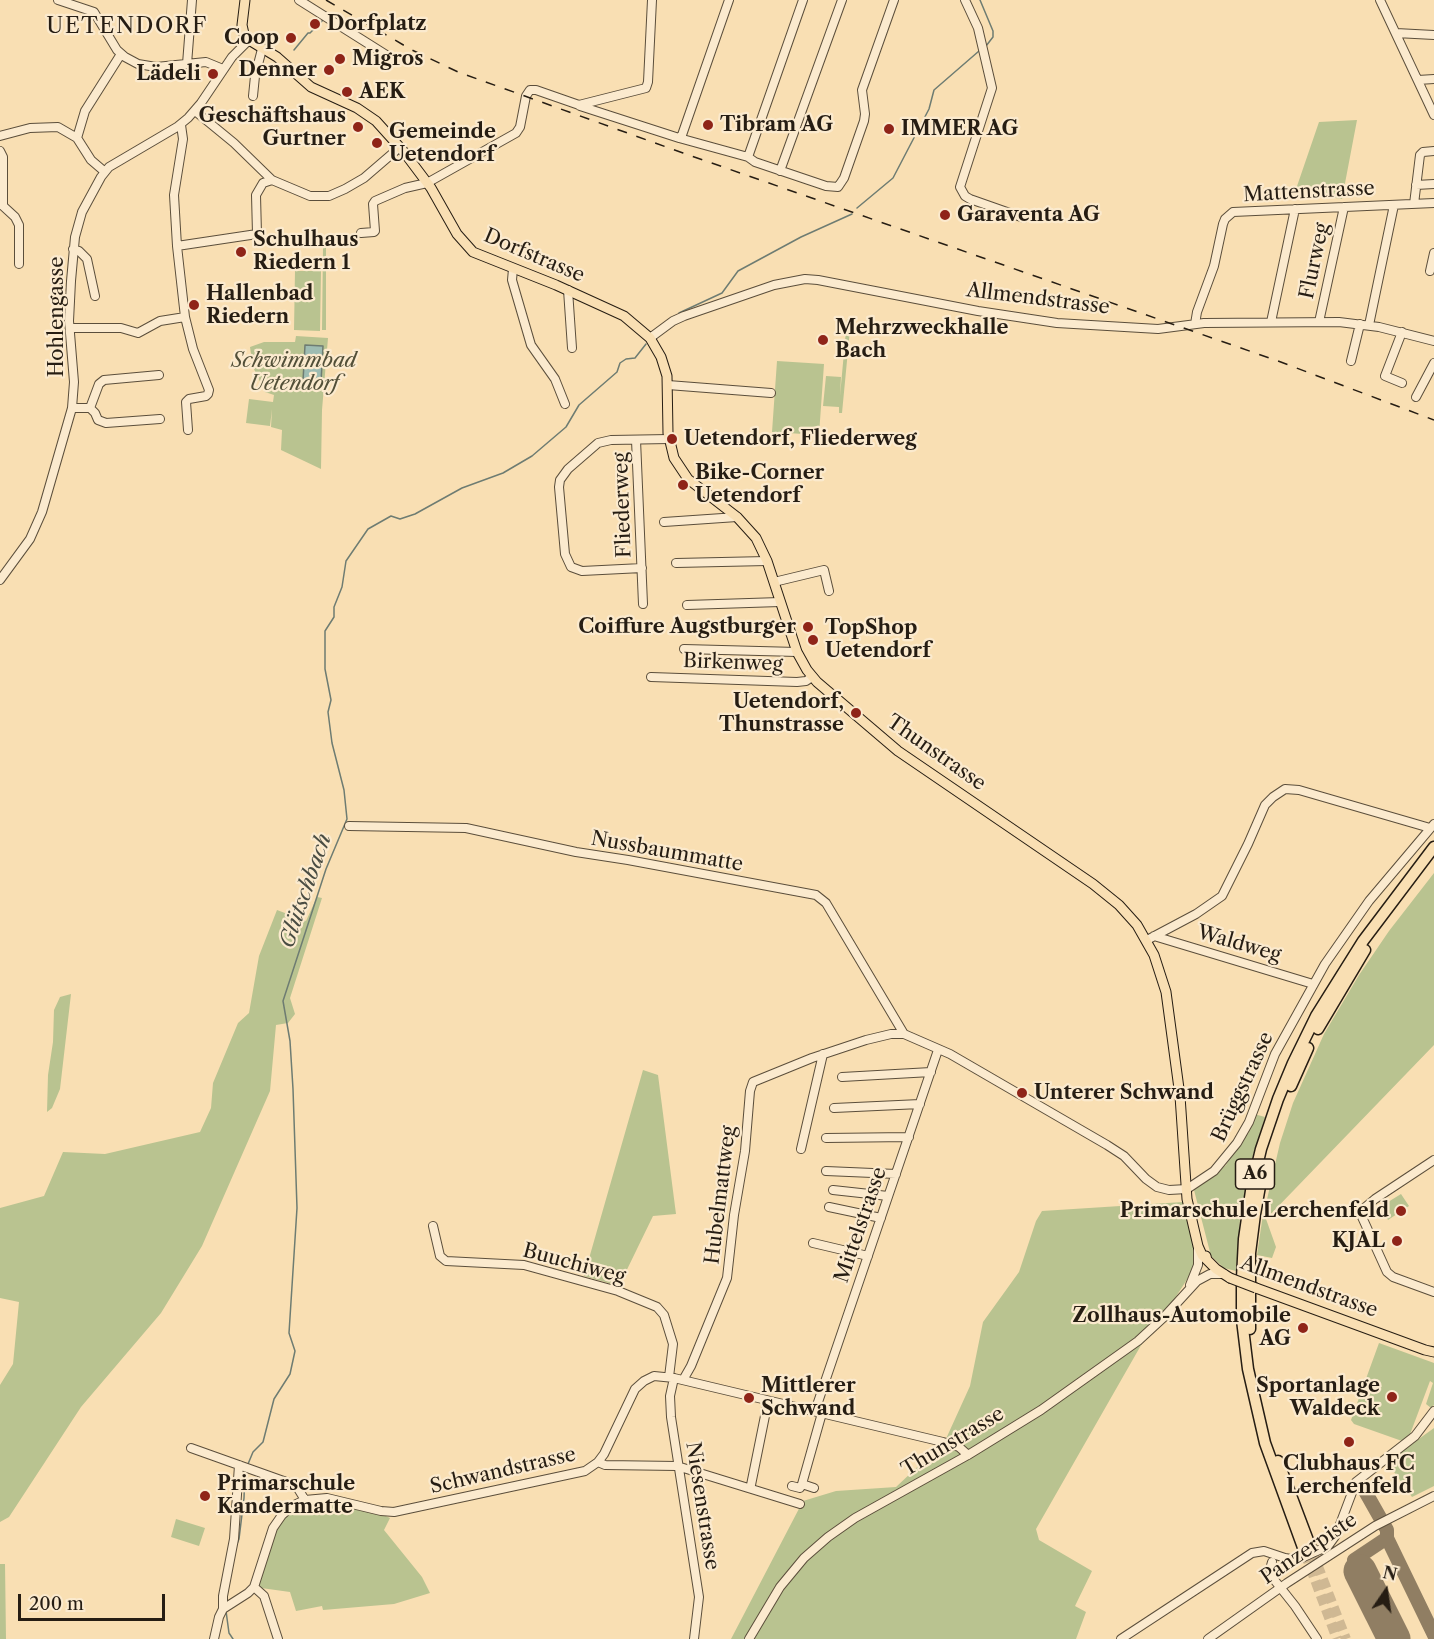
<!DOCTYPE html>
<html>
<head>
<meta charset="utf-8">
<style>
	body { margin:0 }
	#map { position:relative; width:1434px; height:1639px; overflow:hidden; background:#f9dfb3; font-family:"Libre Caslon Text",serif }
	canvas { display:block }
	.north { position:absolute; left:1356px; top:1561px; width:60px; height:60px; -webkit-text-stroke:4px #fbeace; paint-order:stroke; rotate:13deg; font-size:16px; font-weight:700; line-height:24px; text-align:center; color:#261d13 }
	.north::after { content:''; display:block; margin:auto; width:21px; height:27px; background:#261d13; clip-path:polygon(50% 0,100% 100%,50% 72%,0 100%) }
	.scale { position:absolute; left:18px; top:1594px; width:147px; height:27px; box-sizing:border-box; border:3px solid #261d13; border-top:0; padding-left:8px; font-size:18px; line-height:21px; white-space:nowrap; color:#261d13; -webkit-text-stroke:4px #fbeace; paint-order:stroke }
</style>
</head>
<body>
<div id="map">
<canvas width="1434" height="1639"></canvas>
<div class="north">N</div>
<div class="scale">200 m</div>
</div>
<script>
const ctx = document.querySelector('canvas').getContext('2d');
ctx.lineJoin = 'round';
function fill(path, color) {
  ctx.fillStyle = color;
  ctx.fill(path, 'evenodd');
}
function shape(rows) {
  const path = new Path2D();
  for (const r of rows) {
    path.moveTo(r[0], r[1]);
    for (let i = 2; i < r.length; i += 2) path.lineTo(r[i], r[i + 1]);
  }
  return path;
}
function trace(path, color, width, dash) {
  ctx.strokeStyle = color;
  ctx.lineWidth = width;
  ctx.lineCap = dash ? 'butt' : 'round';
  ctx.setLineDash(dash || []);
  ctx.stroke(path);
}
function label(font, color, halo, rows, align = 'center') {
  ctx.font = font + ' "Libre Caslon Text",serif';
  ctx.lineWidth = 4.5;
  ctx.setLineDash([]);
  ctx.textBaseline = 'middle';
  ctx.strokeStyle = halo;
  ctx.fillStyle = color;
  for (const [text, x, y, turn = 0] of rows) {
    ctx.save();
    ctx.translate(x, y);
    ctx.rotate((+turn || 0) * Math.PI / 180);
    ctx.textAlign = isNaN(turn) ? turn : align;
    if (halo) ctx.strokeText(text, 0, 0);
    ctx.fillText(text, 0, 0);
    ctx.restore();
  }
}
fill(shape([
	[1357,120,1342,199,1295,192,1319,122],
	[323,241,326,241,326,330,322,330,323,248,289,247,289,244,322,244],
	[295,271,321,271,320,331,294,330],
	[847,319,851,319,842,413,839,413,839,407,823,406,826,376,841,377,840,396],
	[296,336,328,338,322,410,321,469,281,450,282,430,271,427,272,409,270,426,246,423,249,399,273,402,274,395,265,392,253,367,250,347,264,342,295,342],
	[777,361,824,364,819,435,772,432],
	[1434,873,1434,1045,1266,1219,1276,1247,1272,1258,1257,1255,1262,1221,1280,1143,1293,1103,1324,1034,1359,975,1389,931],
	[317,897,322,898,290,998,295,1014,288,1023,276,1025,270,1091,202,1246,161,1313,81,1407,9,1517,0,1522,0,1385,13,1364,19,1302,0,1298,0,1208,44,1196,63,1152,105,1154,200,1132,211,1108,213,1083,238,1023,249,1013,259,956,277,910,306,921],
	[71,994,60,1089,52,1108,47,1112,48,1075,53,1042,54,1010,60,997],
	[643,1070,658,1075,676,1214,653,1216,619,1286,584,1276],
	[1254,1114,1265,1117,1250,1165,1240,1220,1236,1271,1224,1268,1211,1256,1194,1190,1226,1165,1244,1134,1248,1134],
	[1401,1194,1409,1206,1388,1220,1380,1207],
	[1183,1202,1197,1255,1195,1267,1168,1309,1141,1333,1144,1340,1036,1529,1039,1540,1092,1571,1075,1606,1086,1612,1076,1639,731,1639,803,1501,836,1491,896,1487,945,1441,970,1386,983,1322,1019,1272,1036,1221,1042,1211],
	[1379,1343,1434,1363,1434,1405,1431,1408,1426,1404,1433,1383,1430,1381,1409,1437,1402,1441,1354,1424,1351,1420],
	[1434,1428,1434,1486,1412,1497,1387,1462],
	[311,1499,369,1508,390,1518,384,1530,422,1577,430,1593,394,1604,323,1610,322,1606,296,1611,290,1592,254,1587,282,1515],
	[176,1519,205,1528,199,1546,171,1537],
	[0,1564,5,1564,6,1639,0,1639]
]), '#b9c390');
const water = shape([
	[305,345,323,346,321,382,303,381,305,345]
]);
fill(water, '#9ebcb2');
trace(water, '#6e7c72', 1.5);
trace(shape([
	[980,0,993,31,993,37,986,46],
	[294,50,308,33,310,33,323,20],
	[857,208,893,178,929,109,934,90,979,51],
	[679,313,722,293,738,271,801,237,852,214],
	[248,1464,253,1452,263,1442,274,1399,290,1374,295,1351,289,1333,297,1208,293,1089,290,1041,283,1001,326,869,347,819,344,790,332,743,328,712,331,700,325,669,325,631,334,617,334,607,342,587,346,561,368,529,391,516,400,519,415,514,462,488,503,473,532,456,566,427,579,405,617,372,620,363,626,359,635,358,646,344],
	[236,1546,239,1539,244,1498,245,1471],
	[226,1611,229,1633,233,1639]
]), '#6e7c72', 1.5);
trace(shape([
	[1361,1484,1387,1530,1387,1538,1434,1635],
	[1360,1571,1354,1560,1387,1538]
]), '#907e63', 14);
trace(shape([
	[1360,1571,1394,1639]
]), '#907e63', 33);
trace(shape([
	[1312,1551,1346,1639],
	[1305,1553,1337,1639]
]), '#cfb893', 10, [10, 5]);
const minor = shape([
	[58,0,94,12,117,50,125,57,138,64,156,67,206,62,223,69],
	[299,0,391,58],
	[965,0,978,28,992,88,960,187,965,196,970,199,1024,218],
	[1380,0,1434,115],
	[1396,33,1434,35],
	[187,64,192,0],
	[1418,80,1434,79],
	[253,96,255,76,262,49],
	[580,106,679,138,682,135,729,0],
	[195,111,234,143,272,180,310,196,329,196,345,189,364,178,400,147],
	[181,125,183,139,174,195,177,246,185,317,193,349,209,390,208,394,206,396,189,399,186,402,188,430],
	[0,136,30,128,58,127,77,138,91,160,105,172],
	[77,138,85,111,121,54],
	[679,138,748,157,755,162,826,186,838,187,844,178,864,121,865,114,862,90,894,0],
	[0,151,3,157,3,206,15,217,19,225,19,264],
	[748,157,803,0],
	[780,171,842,0],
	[1416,185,1434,184],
	[1414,204,1420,155,1423,152,1434,151],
	[361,233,374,232,375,231,373,204,375,201,405,188,427,183,516,133,520,127,526,96,530,90,536,90,579,105,646,88,648,82,652,0],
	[177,246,257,234,256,195,263,183,272,180],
	[73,249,79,251,87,259,95,296],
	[513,269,512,280,531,345,555,379,565,404],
	[1430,271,1434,253],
	[568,290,572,348],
	[1271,322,1295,209],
	[1319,322,1344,207],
	[1195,324,1197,312,1214,266,1223,224,1225,219,1233,212,1434,203],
	[1369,325,1394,205],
	[70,328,121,328,138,333,160,321,185,317],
	[1402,332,1385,376,1402,383],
	[650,338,673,321,684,316,774,285,805,279,818,280,978,311,1057,323,1158,329,1204,323,1339,322,1379,327,1434,341],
	[1351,361,1360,324],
	[668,385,771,393],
	[1416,397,1434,363],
	[72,408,90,408,95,413,98,420,106,423,160,419],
	[90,408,99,384,104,380,159,375],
	[636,440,643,604],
	[664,522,737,517],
	[676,563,767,561],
	[642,568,582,571,571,567,565,554,559,487,560,480,568,469,598,443,611,440,669,439],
	[0,580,30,539,42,512,72,408,74,382,69,321,71,281,75,237,82,212,101,177,109,167,177,127,188,118,201,103,232,57,249,40],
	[774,582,824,570,829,591],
	[687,605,780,602],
	[684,649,797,652],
	[651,677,797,682,806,681,812,677],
	[349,826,466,828,576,852,628,860,816,895,826,903,904,1034],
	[1154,936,1313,984],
	[1147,940,1196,914,1222,896,1248,844,1265,805,1273,797,1285,789,1299,790,1430,828],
	[842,1077,931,1072],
	[834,1108,920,1104],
	[826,1138,909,1137],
	[801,1149,823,1054],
	[1434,1160,1375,1199,1363,1209,1362,1217,1387,1272,1393,1277,1434,1292],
	[826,1171,896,1174],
	[833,1190,888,1196],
	[829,1207,881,1218],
	[433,1226,440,1256,446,1261,524,1265,618,1291,657,1307,664,1315,673,1344,669,1377],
	[813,1243,868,1256],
	[1190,1285,1198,1265,1198,1247],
	[674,1378,670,1396,671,1417,699,1597,694,1639],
	[683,1380,691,1366,727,1278,734,1215,745,1151,750,1091,753,1082,812,1058,866,1040,891,1034,904,1034,950,1054,1107,1145,1124,1156,1146,1179,1157,1187,1169,1190,1187,1189,1214,1171,1237,1143,1249,1122,1275,1054,1325,964,1369,901,1434,824],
	[815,1411,938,1050],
	[191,1448,292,1484,297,1487,305,1500],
	[598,1462,605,1465,677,1466,800,1504],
	[802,1484,814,1488],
	[751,1485,768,1401],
	[792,1486,800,1488,802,1484,822,1413],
	[1272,1562,1270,1569,1272,1577,1295,1606,1317,1639],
	[254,1587,264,1596,278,1639],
	[223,1609,223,1596,234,1539,239,1465],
	[214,1639,219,1617,223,1609,248,1593,254,1587,273,1528,282,1515,292,1506,305,1500,327,1498,381,1511,394,1512,585,1471,598,1462,604,1454,635,1389,644,1381,654,1376,674,1378,943,1442,959,1447,968,1455],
	[749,1639,780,1587,804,1558,828,1537,855,1518,968,1455,1041,1410,1138,1341,1164,1317,1197,1281,1210,1274,1224,1274],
	[1121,1639,1252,1553,1264,1551,1285,1558,1297,1560,1328,1546,1336,1535,1356,1482,1415,1436,1434,1411],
	[1208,1639,1287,1583,1375,1526,1434,1496]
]);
const major = shape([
	[245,0,242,25,244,34,249,40,277,57,311,87,357,108,376,121,404,152,431,188,457,234,473,252,556,285,624,316,650,338,661,357,667,376,668,433,674,458,688,479,737,517,756,538,767,561,797,652,807,670,817,682,898,751,1093,884,1119,905,1137,925,1154,955,1166,992,1180,1096,1187,1199,1198,1246,1202,1255,1207,1260],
	[1206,1256,1207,1260,1216,1269,1230,1278],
	[1256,1288,1425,1350,1434,1352]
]);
const highway = shape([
	[1318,1029,1365,950],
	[1291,1086,1308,1048],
	[1250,1329,1250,1253,1255,1214,1263,1169],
	[1278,1461,1312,1551],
	[1305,1553,1265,1443,1248,1369,1242,1320,1242,1278,1244,1239,1251,1191,1261,1149,1278,1099,1293,1063,1316,1016,1363,941,1434,847]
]);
trace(minor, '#5b4e3b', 10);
trace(major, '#261d13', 11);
trace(highway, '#261d13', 13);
trace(minor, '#fbeace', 8);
trace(major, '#f9dfb3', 9);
trace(highway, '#f9dfb3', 10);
trace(shape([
	[326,0,412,50,458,72,683,153,1278,361,1434,420]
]), '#261d13', 1.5, [10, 10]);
const majorBridge = shape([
	[1230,1278,1256,1288]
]);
trace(majorBridge, '#261d13', 11, []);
trace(majorBridge, '#f9dfb3', 9);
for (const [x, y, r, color] of [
	[315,24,6,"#8f2418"],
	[291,38,6,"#8f2418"],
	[340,59,6,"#8f2418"],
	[329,70,6,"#8f2418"],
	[213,74,6,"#8f2418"],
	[347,92,6,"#8f2418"],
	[708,125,6,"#8f2418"],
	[358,127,6,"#8f2418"],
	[889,129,6,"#8f2418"],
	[377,143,6,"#8f2418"],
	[945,215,6,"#8f2418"],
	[241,252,6,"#8f2418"],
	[194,305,6,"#8f2418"],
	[823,340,6,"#8f2418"],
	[672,439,6,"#8f2418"],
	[683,485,6,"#8f2418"],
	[808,627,6,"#8f2418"],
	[813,640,6,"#8f2418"],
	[856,713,6,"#8f2418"],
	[1022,1093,6,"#8f2418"],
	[1401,1211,6,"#8f2418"],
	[1397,1241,6,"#8f2418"],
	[1303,1328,6,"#8f2418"],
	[1392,1397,6,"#8f2418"],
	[749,1398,6,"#8f2418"],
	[1349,1442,6,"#8f2418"],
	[205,1496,6,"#8f2418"]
]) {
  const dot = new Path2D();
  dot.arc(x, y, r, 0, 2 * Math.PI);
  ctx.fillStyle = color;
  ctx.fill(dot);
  trace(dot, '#fbeace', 2);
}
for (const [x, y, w] of [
	[1255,1174,39]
]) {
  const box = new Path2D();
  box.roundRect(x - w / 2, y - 15, w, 30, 4.5);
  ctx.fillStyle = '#fbeace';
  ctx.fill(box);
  trace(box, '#261d13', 1.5);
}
label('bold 18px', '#261d13', null, [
	["A6",1255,1174]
]);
label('bold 20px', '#261d13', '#fbeace', [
	["Dorfplatz",327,24],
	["Coop",279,38,"right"],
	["Migros",352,59],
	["Denner",317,70,"right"],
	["Lädeli",201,74,"right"],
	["AEK",359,92],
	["Geschäftshaus",346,116,"right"],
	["Gurtner",346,139,"right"],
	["Tibram AG",720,125],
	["IMMER AG",901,129],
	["Gemeinde",389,132],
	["Uetendorf",389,155],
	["Garaventa AG",957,215],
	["Schulhaus",253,240],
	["Riedern 1",253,263],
	["Hallenbad",206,294],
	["Riedern",206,317],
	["Mehrzweckhalle",835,328],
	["Bach",835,351],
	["Uetendorf, Fliederweg",684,439],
	["Bike-Corner",695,473],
	["Uetendorf",695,496],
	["Coiffure Augstburger",796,627,"right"],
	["TopShop",825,628],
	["Uetendorf",825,651],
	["Uetendorf,",844,702,"right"],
	["Thunstrasse",844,725,"right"],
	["Unterer Schwand",1034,1093],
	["Primarschule Lerchenfeld",1389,1211,"right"],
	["KJAL",1385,1241,"right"],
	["Zollhaus-Automobile",1291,1316,"right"],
	["AG",1291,1339,"right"],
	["Mittlerer",761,1386],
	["Schwand",761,1409],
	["Sportanlage",1380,1386,"right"],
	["Waldeck",1380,1409,"right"],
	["Clubhaus FC",1349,1464,"center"],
	["Lerchenfeld",1349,1487,"center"],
	["Primarschule",217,1484],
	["Kandermatte",217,1507]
], 'left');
label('20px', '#261d13', '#fbeace', [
	["Mattenstrasse",1309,192,-3],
	["Dorfstrasse",534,256,23],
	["Flurweg",1315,261,-78],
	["Allmendstrasse",1038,299,7],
	["Hohlengasse",57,317,-90],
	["Fliederweg",623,505,-92],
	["Birkenweg",733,663,2],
	["Thunstrasse",936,753,35],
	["Nussbaummatte",667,852,10],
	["Waldweg",1239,944,16],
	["Brüggstrasse",1243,1087,-65],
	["Hubelmattweg",721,1195,-83],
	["Mittelstrasse",861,1225,-71],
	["Buuchiweg",574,1264,15],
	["Allmendstrasse",1309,1287,20],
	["Thunstrasse",953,1442,-31],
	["Schwandstrasse",503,1471,-13],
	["Niesenstrasse",702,1506,81],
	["Panzerpiste",1309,1549,-34]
]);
label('italic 20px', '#524f38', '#fbeace', [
	["Schwimmbad",294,361],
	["Uetendorf",294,384]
]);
label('italic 21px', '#4a4d43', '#fbeace', [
	["Glütschbach",306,891,-71]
]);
ctx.letterSpacing = '1.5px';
label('22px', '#261d13', '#fbeace', [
	["UETENDORF",127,27]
]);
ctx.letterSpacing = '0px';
</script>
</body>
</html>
